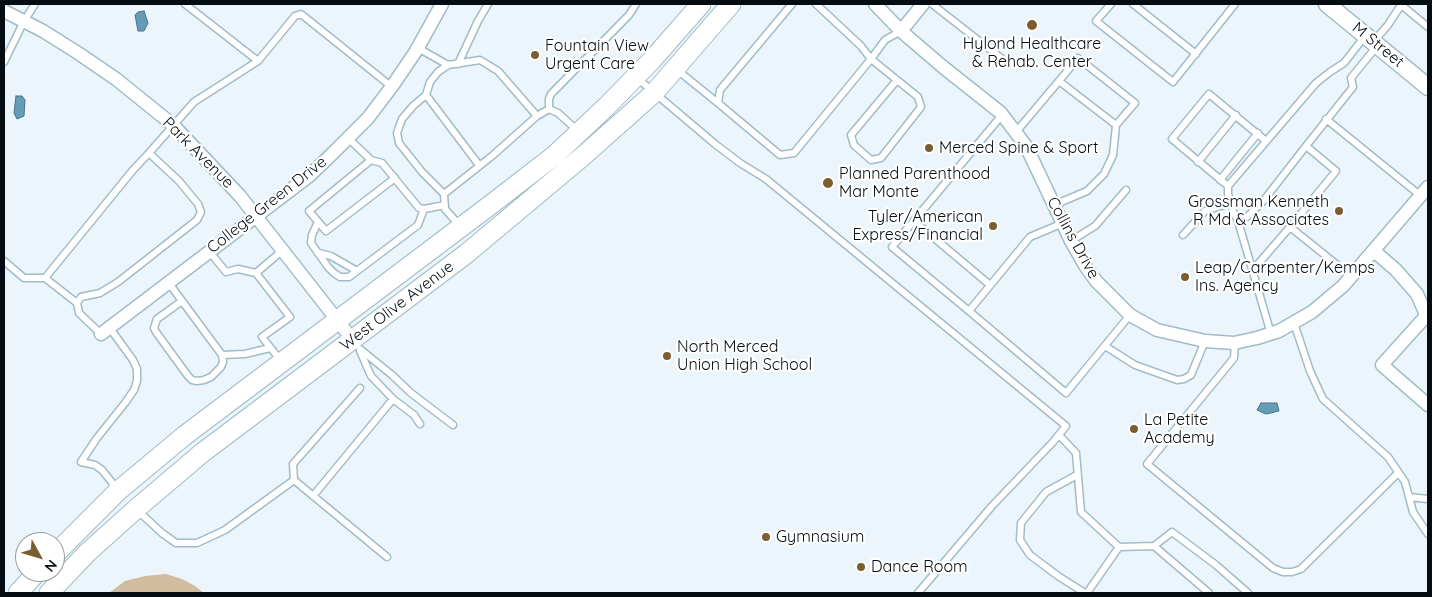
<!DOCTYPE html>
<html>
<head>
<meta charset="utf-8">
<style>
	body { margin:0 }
	#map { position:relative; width:1432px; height:597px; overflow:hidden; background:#ebf5fb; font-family:Quicksand,sans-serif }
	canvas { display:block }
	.frame { position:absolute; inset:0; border:5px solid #050d12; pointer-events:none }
	.north { position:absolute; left:15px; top:532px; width:50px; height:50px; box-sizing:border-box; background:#fff; border:1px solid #9b9ea0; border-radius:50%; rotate:129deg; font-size:14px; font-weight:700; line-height:20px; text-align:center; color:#050d12 }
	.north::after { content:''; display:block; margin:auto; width:18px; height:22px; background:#7a5e31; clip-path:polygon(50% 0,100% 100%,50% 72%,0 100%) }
</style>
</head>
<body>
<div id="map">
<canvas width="1432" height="597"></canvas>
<div class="frame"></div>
<div class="north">N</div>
</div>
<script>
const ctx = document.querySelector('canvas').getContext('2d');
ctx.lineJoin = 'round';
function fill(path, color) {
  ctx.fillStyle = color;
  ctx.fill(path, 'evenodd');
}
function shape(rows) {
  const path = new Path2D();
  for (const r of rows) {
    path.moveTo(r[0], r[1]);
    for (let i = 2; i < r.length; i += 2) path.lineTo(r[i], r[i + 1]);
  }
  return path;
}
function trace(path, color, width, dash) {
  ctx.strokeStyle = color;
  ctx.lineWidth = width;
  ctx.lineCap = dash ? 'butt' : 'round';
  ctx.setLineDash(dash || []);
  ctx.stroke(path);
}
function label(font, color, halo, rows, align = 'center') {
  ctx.font = font + ' Quicksand,sans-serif';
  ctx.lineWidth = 4.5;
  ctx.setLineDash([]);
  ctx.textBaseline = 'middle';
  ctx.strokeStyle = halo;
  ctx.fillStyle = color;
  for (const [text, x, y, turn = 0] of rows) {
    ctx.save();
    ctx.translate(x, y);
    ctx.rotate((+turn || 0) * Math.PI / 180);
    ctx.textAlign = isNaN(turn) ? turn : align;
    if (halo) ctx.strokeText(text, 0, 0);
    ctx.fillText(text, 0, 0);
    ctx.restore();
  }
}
fill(shape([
	[166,574,182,579,195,586,204,593,165,593,160,592,144,593,109,593,125,581,145,576]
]), '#d1bc9f');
const water = shape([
	[144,11,148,23,144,31,138,31,135,15,138,12,144,11],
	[16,96,22,96,25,100,24,116,17,119,14,113,16,96],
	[1261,403,1277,403,1279,411,1266,414,1257,410,1261,403]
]);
fill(water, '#659db9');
trace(water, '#487287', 1);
const service = shape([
	[185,4,258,61],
	[792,4,720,90,718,103,780,155,794,153,871,59,885,40,901,31],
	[816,4,861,46,871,59,897,80,918,97,921,107,881,158,871,160,854,145,851,135,897,80],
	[932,4,1006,62],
	[1111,4,1096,21,1173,82,1235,4],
	[1133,4,1196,54],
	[1400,4,1428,27],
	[1374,41,1388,25,1401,5],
	[418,48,448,65,480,60,498,71,537,116],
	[4,62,24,21,35,4],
	[458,64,478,21,488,4],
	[676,69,718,103],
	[637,78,715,144,740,163,766,179,1066,426,1053,442,992,506,918,593],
	[426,95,479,165],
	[549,109,549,99,551,94,629,15,636,4],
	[1002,115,892,247,969,311,1030,237,1063,223],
	[1326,119,1421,196],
	[1016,132,1059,81,1078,58,1135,103,1116,125,1059,81],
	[348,138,371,160,382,163,419,208,424,209,445,205],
	[371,160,309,211,326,231,395,178],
	[1198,162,1236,115],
	[1220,180,1258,133],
	[1228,186,1172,139,1209,94,1266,141],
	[444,194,422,172,399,143,397,133,402,119,413,106,426,95,430,82,438,72,448,65],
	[1054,205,1087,191,1104,174,1113,155,1116,125],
	[914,221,990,285],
	[1238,221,1248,216,1264,200,1306,146],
	[318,222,312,235,311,243,328,267,334,273,340,277,349,277,418,225,424,209],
	[460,226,445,209,444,194,492,156,537,116,549,109,558,113,578,131],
	[1183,235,1205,211,1230,203],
	[1071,241,1095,226,1126,190],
	[209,251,226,272,238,269,256,273],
	[319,253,331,256,357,271],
	[4,261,24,278,45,278],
	[1252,271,1290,227],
	[1351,276,1290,227,1336,171,1306,146,1353,87,1351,78,1377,46],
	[168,282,222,355,223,362,221,367,211,377,204,380,197,381,192,380,188,376,156,332,154,328,157,319,182,301],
	[77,303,45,278,133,170,149,153],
	[969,311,1066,393,1130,315],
	[1294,323,1310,371,1323,399,1388,457,1405,482,1413,512,1428,534],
	[109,327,133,360,137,369,137,381,134,390,125,403,97,438,81,462,95,465,102,470,118,490],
	[101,334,79,313,77,303,81,297,100,293,118,282,197,220,201,212,198,204,179,181,149,153,194,102,258,61,295,16,301,14,392,87],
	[1271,334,1238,221,1233,211,1228,194,1228,186,1316,83,1330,72,1344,63,1365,36],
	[1235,343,1234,358,1147,464,1273,568,1283,572,1292,572,1301,569,1398,473],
	[1105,346,1135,365,1177,380,1184,379,1191,375,1205,341],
	[360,349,392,375,411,393,453,425],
	[360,351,371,376,393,399,414,415,420,424],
	[222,355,245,354,270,348],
	[281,361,262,337,290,317,256,273,283,250],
	[360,388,293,464,294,480,387,557],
	[1059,435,1076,453,1081,512,1119,547,1154,546,1209,593],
	[1077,475,1046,492,1021,523,1020,540,1030,555,1058,576,1085,593],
	[313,496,393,399],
	[1409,497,1428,499],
	[137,510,162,533,176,543,197,543,225,530,294,480],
	[1154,546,1172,532,1216,565,1248,593],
	[1087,593,1119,547]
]);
const minor = shape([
	[875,4,901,31,943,67,1001,113,1026,146,1071,241,1086,267,1096,281,1130,315,1157,330,1205,341,1234,343,1257,338,1279,331,1312,312,1343,286,1428,187],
	[4,11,43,31,78,53,116,79,173,125,240,196,352,339],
	[901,31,923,4],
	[1374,251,1396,270,1417,294,1428,319],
	[1426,316,1382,365,1428,405],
	[101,334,309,176,333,153,368,118,393,85,416,51,442,4]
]);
const tertiary = shape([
	[1327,4,1428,87]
]);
const secondary = shape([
	[55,554,118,491,184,436,493,203,555,155,607,106,651,61,701,4],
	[18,593,37,572],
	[49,593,87,553,136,509,202,453,466,254,582,157,654,93,731,4]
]);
trace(service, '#a1bcc9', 9);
trace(minor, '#a1bcc9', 15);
trace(tertiary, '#a1bcc9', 19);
trace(secondary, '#a1bcc9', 21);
trace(service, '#fff', 6);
trace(minor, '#fff', 12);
trace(tertiary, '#fff', 16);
trace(secondary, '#fff', 19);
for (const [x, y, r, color] of [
	[1032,25,6,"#7a5e31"],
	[535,55,5,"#7a5e31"],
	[929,148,5,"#7a5e31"],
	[828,183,6,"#7a5e31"],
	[1339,211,5,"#7a5e31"],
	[993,226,5,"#7a5e31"],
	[1185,277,5,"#7a5e31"],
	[667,356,5,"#7a5e31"],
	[1134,429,5,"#7a5e31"],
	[766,537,5,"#7a5e31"],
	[861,567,5,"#7a5e31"]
]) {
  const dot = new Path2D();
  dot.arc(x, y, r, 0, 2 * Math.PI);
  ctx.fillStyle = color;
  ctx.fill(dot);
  trace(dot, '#fff', 2);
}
label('16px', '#050d12', '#fff', [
	["Hylond Healthcare",1032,44,"center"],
	["& Rehab. Center",1032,62,"center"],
	["Fountain View",545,46],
	["Urgent Care",545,64],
	["Merced Spine & Sport",939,148],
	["Planned Parenthood",839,174],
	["Mar Monte",839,192],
	["Grossman Kenneth",1329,202,"right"],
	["R Md & Associates",1329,220,"right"],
	["Tyler/American",983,217,"right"],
	["Express/Financial",983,235,"right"],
	["Leap/Carpenter/Kemps",1195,268],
	["Ins. Agency",1195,286],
	["North Merced",677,347],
	["Union High School",677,365],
	["La Petite",1144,420],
	["Academy",1144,438],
	["Gymnasium",776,537],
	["Dance Room",871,567]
], 'left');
label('16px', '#050d12', '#fff', [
	["M Street",1378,45,39],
	["Park Avenue",198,153,45],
	["College Green Drive",267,205,-38],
	["Collins Drive",1073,238,61],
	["West Olive Avenue",397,306,-37]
]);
</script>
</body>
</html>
